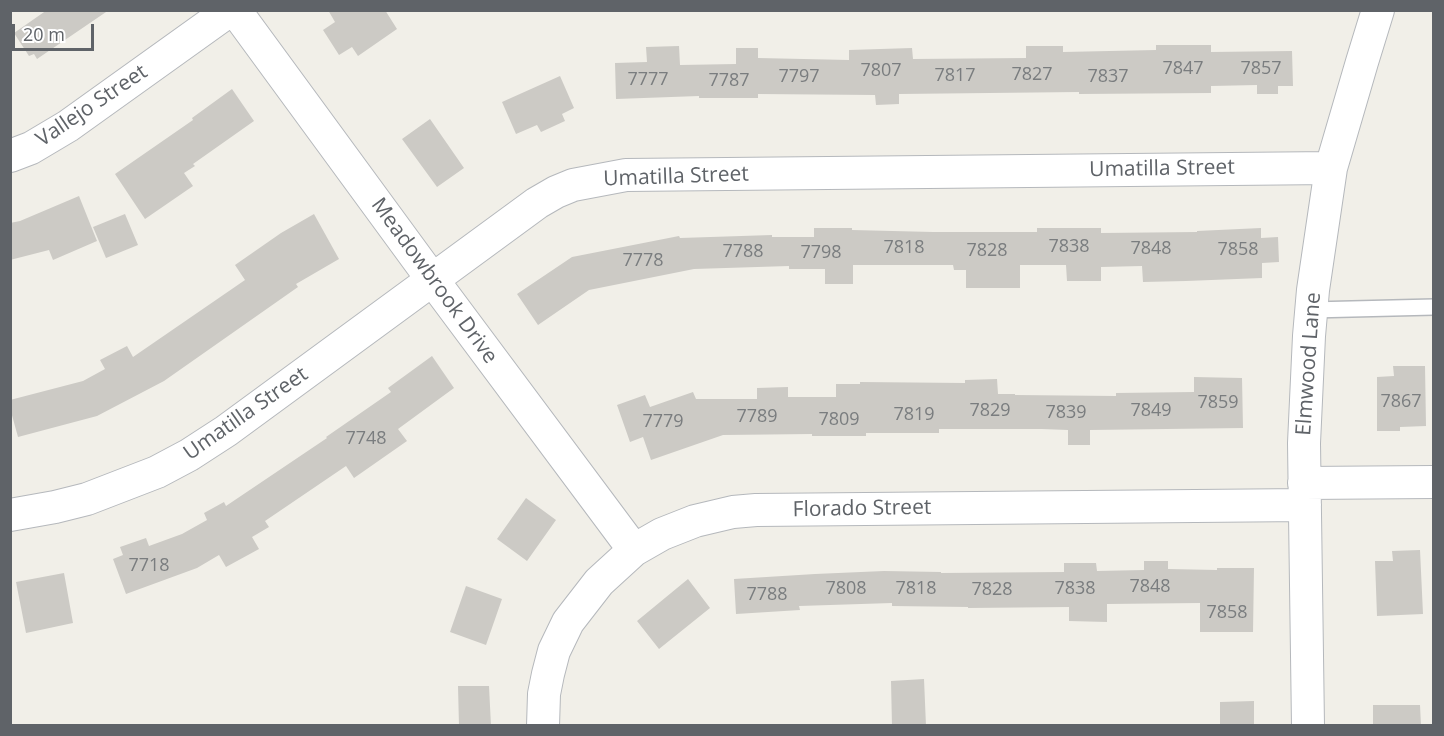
<!DOCTYPE html>
<html>
<head>
<meta charset="utf-8">
<style>
	body { margin:0 }
	#map { position:relative; width:1444px; height:736px; overflow:hidden; background:#f1efe8; font-family:"Open Sans",sans-serif }
	canvas { display:block }
	.frame { position:absolute; inset:0; border:12px solid #5f6368; pointer-events:none }
	.scale { position:absolute; left:12px; top:24px; width:82px; height:27px; box-sizing:border-box; border:3px solid #5f6368; border-top:0; padding-left:8px; font-size:18px; line-height:21px; white-space:nowrap; color:#5f6368; -webkit-text-stroke:4px #fff; paint-order:stroke }
</style>
</head>
<body>
<div id="map">
<canvas width="1444" height="736"></canvas>
<div class="frame"></div>
<div class="scale">20 m</div>
</div>
<script>
const ctx = document.querySelector('canvas').getContext('2d');
ctx.lineJoin = 'round';
function fill(path, color) {
  ctx.fillStyle = color;
  ctx.fill(path, 'evenodd');
}
function shape(rows) {
  const path = new Path2D();
  for (const r of rows) {
    path.moveTo(r[0], r[1]);
    for (let i = 2; i < r.length; i += 2) path.lineTo(r[i], r[i + 1]);
  }
  return path;
}
function trace(path, color, width, dash) {
  ctx.strokeStyle = color;
  ctx.lineWidth = width;
  ctx.lineCap = dash ? 'butt' : 'round';
  ctx.setLineDash(dash || []);
  ctx.stroke(path);
}
function label(font, color, halo, rows, align = 'center') {
  ctx.font = font + ' "Open Sans",sans-serif';
  ctx.lineWidth = 5;
  ctx.setLineDash([]);
  ctx.textBaseline = 'middle';
  ctx.strokeStyle = halo;
  ctx.fillStyle = color;
  for (const [text, x, y, turn = 0] of rows) {
    ctx.save();
    ctx.translate(x, y);
    ctx.rotate((+turn || 0) * Math.PI / 180);
    ctx.textAlign = isNaN(turn) ? turn : align;
    if (halo) ctx.strokeText(text, 0, 0);
    ctx.fillText(text, 0, 0);
    ctx.restore();
  }
}
fill(shape([
	[47,10,109,10,37,59,34,54,29,56,14,33],
	[328,10,385,10,397,29,358,56,352,47,339,55,323,30,335,22],
	[1156,45,1211,45,1211,52,1292,51,1293,86,1278,86,1278,94,1257,94,1257,85,1211,86,1211,93,1079,94,1079,92,899,94,899,104,876,105,875,95,758,94,758,98,699,98,699,96,616,99,615,63,647,62,646,47,679,46,680,65,736,64,736,48,758,48,758,58,849,60,849,50,912,48,913,59,1026,58,1026,46,1063,46,1063,52,1156,50],
	[560,76,574,108,562,114,565,121,541,132,537,125,516,134,502,102],
	[232,89,254,121,193,164,195,166,184,173,193,186,145,219,115,174,193,120,192,118],
	[430,119,464,168,437,187,402,139],
	[79,196,97,241,53,260,49,250,10,260,10,223,20,221],
	[125,214,138,245,106,258,93,227],
	[314,214,339,259,296,284,298,287,164,381,97,416,18,437,10,408,10,400,83,381,105,369,100,360,127,346,133,357,245,280,235,265,281,233],
	[814,228,852,228,852,230,933,232,1037,232,1037,228,1101,228,1101,233,1197,232,1197,231,1261,228,1261,238,1278,237,1279,262,1262,263,1262,278,1186,281,1143,282,1142,266,1101,267,1101,281,1067,281,1066,265,1020,265,1020,288,966,288,966,270,954,270,953,265,853,265,853,284,825,284,825,269,789,269,789,266,694,269,589,290,538,325,517,294,572,257,679,236,680,238,772,235,772,237,814,237],
	[432,356,454,388,398,429,407,441,354,478,346,466,265,521,269,527,252,537,259,549,226,567,219,555,197,568,126,594,113,559,123,555,120,547,146,538,149,546,182,534,207,520,204,513,224,502,226,506,327,438,326,437,391,392,388,388],
	[1393,366,1425,366,1426,426,1400,427,1400,431,1377,431,1377,377,1394,376],
	[1194,377,1242,378,1243,428,1090,430,1090,445,1068,445,1068,430,1042,429,939,429,939,433,866,433,866,436,812,436,812,434,723,435,651,460,643,437,630,442,617,405,645,395,650,407,693,392,696,399,757,399,757,388,788,387,788,397,836,397,836,384,860,384,860,382,965,383,965,380,997,379,998,394,1015,394,1015,395,1116,396,1116,393,1194,392],
	[526,498,556,520,527,561,497,539],
	[1420,550,1423,614,1377,616,1375,561,1393,561,1392,551],
	[1144,561,1168,561,1168,569,1217,570,1217,568,1254,568,1253,632,1200,632,1200,603,1107,604,1107,622,1069,621,1069,607,968,608,968,607,892,606,892,603,799,606,800,610,736,614,734,579,815,574,884,571,941,572,941,573,1064,572,1064,563,1096,563,1097,571,1144,570],
	[64,573,73,623,26,633,16,582],
	[688,579,710,608,659,649,637,621],
	[466,586,502,599,486,645,450,632],
	[924,679,926,726,892,726,891,681],
	[458,686,489,686,491,726,459,726],
	[1254,701,1254,726,1220,726,1220,702],
	[1373,705,1420,705,1421,726,1373,726]
]), '#cccac5');
const lane = shape([
	[1311,310,1434,307]
]);
const street = shape([
	[235,10,432,279,634,550],
	[10,156,31,148,68,126,230,10],
	[1304,483,1434,482],
	[10,515,55,507,87,499,157,472,189,455,226,431,537,203,556,192,573,185,626,175,1331,168],
	[543,726,544,694,548,674,554,651,568,622,599,582,634,550,662,534,695,521,733,512,756,510,1305,505],
	[1308,726,1304,443,1309,336,1313,290,1331,168,1362,62,1378,10]
]);
trace(lane, '#b5b8bc', 18);
trace(street, '#b5b8bc', 34);
trace(lane, '#fff', 15);
trace(street, '#fff', 32);
label('18px', '#7a7d7f', null, [
	["7847",1183,69],
	["7857",1261,69],
	["7807",881,71],
	["7827",1032,75],
	["7817",955,76],
	["7797",799,77],
	["7837",1108,77],
	["7777",648,80],
	["7787",729,81],
	["7838",1069,247],
	["7818",904,248],
	["7848",1151,249],
	["7858",1238,250],
	["7828",987,251],
	["7788",743,252],
	["7798",821,253],
	["7778",643,261],
	["7867",1401,402],
	["7859",1218,403],
	["7829",990,411],
	["7849",1151,411],
	["7839",1066,413],
	["7819",914,415],
	["7789",757,417],
	["7809",839,420],
	["7779",663,422],
	["7748",366,439],
	["7718",149,566],
	["7848",1150,587],
	["7808",846,589],
	["7818",916,589],
	["7838",1075,589],
	["7828",992,590],
	["7788",767,595],
	["7858",1227,613]
]);
label('21px', '#5f6368', '#fff', [
	["Vallejo Street",92,106,-34],
	["Umatilla Street",1162,169,-1],
	["Umatilla Street",676,177,-2],
	["Meadowbrook Drive",434,281,54],
	["Elmwood Lane",1309,364,-86],
	["Umatilla Street",246,414,-35],
	["Florado Street",862,509,-1]
]);
</script>
</body>
</html>
